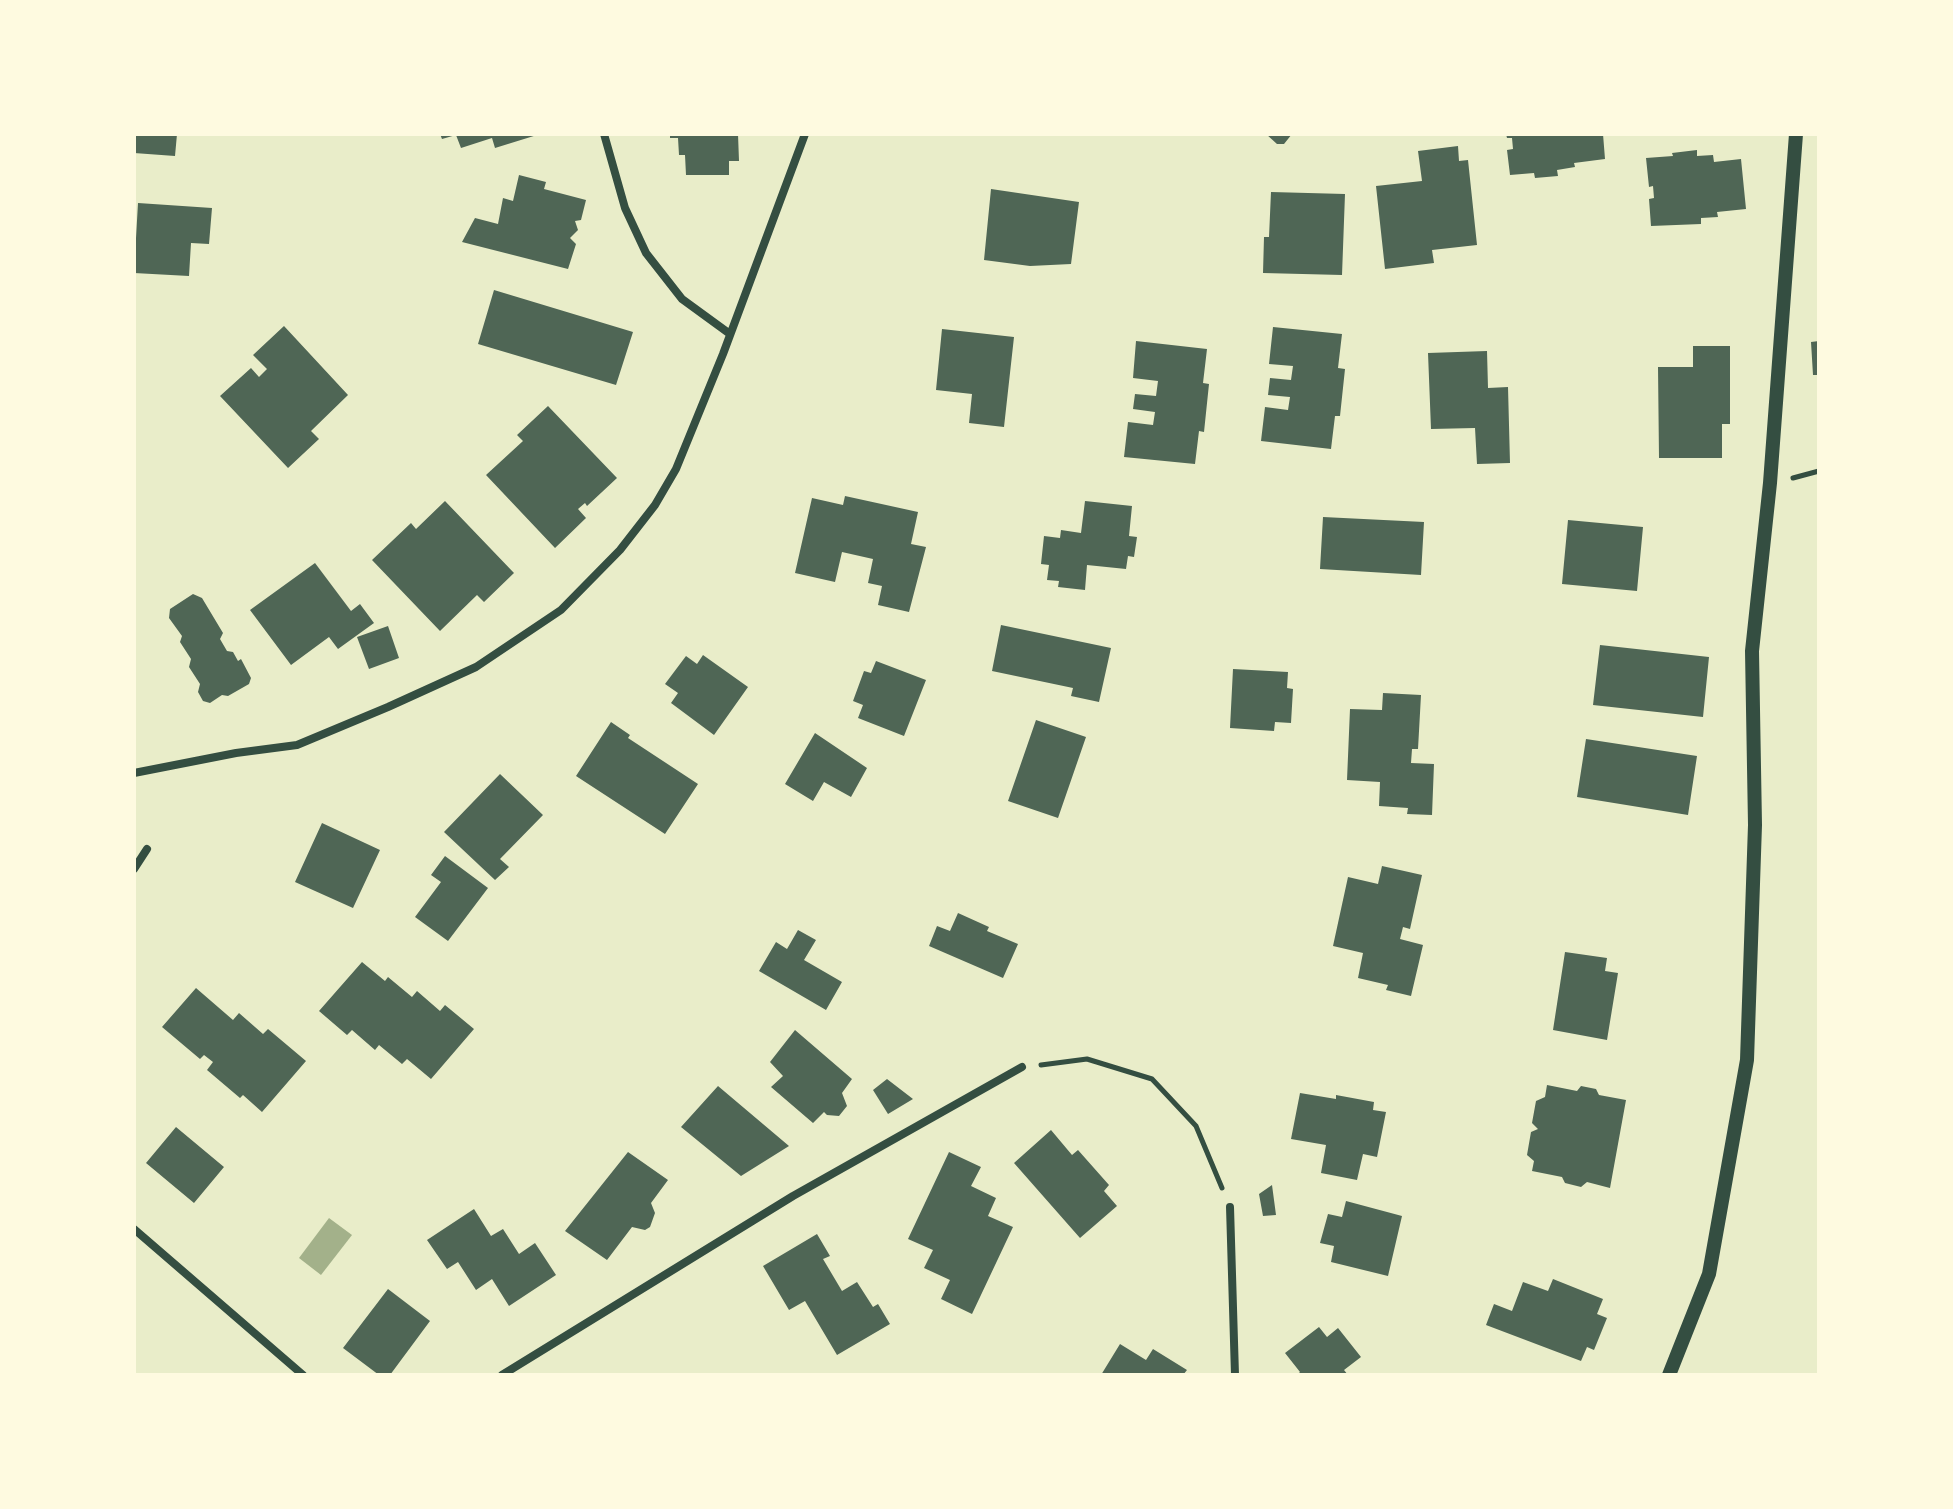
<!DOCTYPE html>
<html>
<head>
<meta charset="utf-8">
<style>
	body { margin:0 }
	#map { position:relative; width:1953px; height:1509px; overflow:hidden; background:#e9edc9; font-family:Raleway,sans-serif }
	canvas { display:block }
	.frame { position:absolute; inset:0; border:136px solid #fefae0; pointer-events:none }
</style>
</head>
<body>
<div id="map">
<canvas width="1953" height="1509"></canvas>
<div class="frame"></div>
</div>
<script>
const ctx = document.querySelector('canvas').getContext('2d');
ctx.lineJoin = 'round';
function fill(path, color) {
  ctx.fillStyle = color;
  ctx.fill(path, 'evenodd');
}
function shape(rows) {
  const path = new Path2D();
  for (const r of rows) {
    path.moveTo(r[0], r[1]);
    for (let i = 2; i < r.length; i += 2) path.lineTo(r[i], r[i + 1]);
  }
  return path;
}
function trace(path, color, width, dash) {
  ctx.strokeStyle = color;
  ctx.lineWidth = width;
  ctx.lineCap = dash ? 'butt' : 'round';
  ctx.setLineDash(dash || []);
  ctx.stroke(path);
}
fill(shape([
	[329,1218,352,1235,321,1275,299,1258]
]), '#a3b18a');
fill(shape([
	[134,134,177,134,175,156,134,153],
	[440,134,537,134,537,135,495,148,492,138,461,148,456,135,442,139],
	[670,134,738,134,739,161,729,161,729,175,686,175,685,155,679,155,678,138,670,138],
	[1266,134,1292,134,1284,144,1277,144],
	[1506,134,1603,134,1605,159,1574,163,1575,167,1557,170,1558,176,1535,178,1534,173,1510,175,1507,150,1513,149,1512,138,1507,138],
	[1458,146,1459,161,1468,160,1477,245,1432,250,1434,263,1385,269,1376,186,1422,181,1418,151],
	[1697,150,1697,156,1713,155,1714,162,1741,159,1746,209,1717,212,1718,217,1701,218,1701,224,1651,226,1649,199,1654,198,1653,186,1649,187,1646,158,1673,156,1672,153],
	[519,175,546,182,544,189,586,200,581,220,575,221,578,230,570,238,576,244,568,269,462,242,475,218,498,224,503,198,513,201],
	[991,189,1079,202,1071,264,1030,266,984,260],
	[1271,192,1345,194,1342,275,1263,273,1264,237,1269,237],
	[138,203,212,208,209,244,191,243,189,276,134,273],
	[494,290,633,332,616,385,478,344],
	[284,326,348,395,311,431,319,439,288,468,220,396,251,368,259,377,267,369,253,355],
	[1273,327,1342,334,1338,368,1345,369,1340,416,1335,416,1331,449,1261,441,1265,407,1288,410,1290,397,1268,395,1270,378,1291,380,1293,366,1269,364],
	[942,329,1014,337,1004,427,969,423,972,394,936,390],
	[1136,341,1207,349,1203,383,1209,384,1204,432,1199,431,1195,464,1124,457,1128,422,1153,425,1155,412,1133,409,1135,394,1156,396,1158,381,1133,378],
	[1819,341,1819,375,1813,375,1811,342],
	[1693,346,1730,346,1730,424,1722,424,1722,458,1659,458,1658,367,1693,367],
	[1487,351,1488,388,1508,387,1510,463,1477,464,1475,428,1431,429,1428,353],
	[548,406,617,478,587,506,585,503,578,509,586,518,555,548,486,475,523,441,517,435],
	[845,496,918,512,911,544,926,547,909,612,878,605,882,586,868,583,873,559,842,552,835,582,795,573,812,498,843,505],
	[445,501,514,573,484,602,477,595,440,631,372,560,411,523,416,529],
	[1085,501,1132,506,1129,536,1137,537,1134,557,1128,556,1126,569,1087,565,1085,590,1058,587,1059,581,1047,580,1049,565,1041,564,1044,536,1060,538,1061,530,1081,533],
	[1323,517,1424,522,1421,575,1320,569],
	[1568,520,1643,527,1637,591,1562,584],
	[315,563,351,611,360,604,374,623,338,649,329,637,291,665,250,610],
	[193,594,202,598,223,633,220,639,227,651,233,652,238,661,241,659,251,678,249,684,228,696,222,695,210,703,203,701,198,692,200,684,189,667,191,659,180,642,182,636,169,618,170,609],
	[1001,625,1111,648,1099,702,1071,696,1073,688,992,671],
	[388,626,399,658,369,669,357,637],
	[1600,645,1709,657,1703,717,1593,705],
	[703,655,748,687,714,735,671,703,678,693,665,684,686,656,697,664],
	[876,661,926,680,904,736,858,718,863,705,853,701,864,671,871,673],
	[1233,669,1288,672,1287,688,1293,689,1291,723,1275,722,1274,731,1230,728],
	[1383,693,1421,695,1418,749,1412,749,1411,763,1434,764,1432,815,1407,814,1408,808,1379,806,1380,782,1347,780,1350,709,1382,710],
	[1036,720,1086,737,1058,818,1008,801],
	[611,722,630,735,628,738,698,784,665,834,576,776],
	[815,733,867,768,851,797,824,782,813,801,785,784],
	[1586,739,1697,756,1688,815,1577,797],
	[500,774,543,815,500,859,509,867,495,880,444,832],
	[322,823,380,850,353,908,295,882],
	[445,856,488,888,448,941,415,917,441,882,431,875],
	[1382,866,1422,875,1410,929,1403,927,1400,939,1423,945,1411,996,1386,990,1388,985,1358,978,1363,953,1333,946,1348,877,1378,884],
	[958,913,989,927,987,931,1018,944,1003,978,929,946,937,926,950,931],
	[798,930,816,940,804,960,842,982,826,1010,759,971,776,942,787,949],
	[1565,952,1607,958,1605,971,1618,973,1607,1040,1553,1030],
	[362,962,385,981,388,977,412,997,417,991,440,1011,445,1005,474,1029,431,1079,407,1059,402,1064,379,1045,375,1050,352,1030,347,1035,319,1011],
	[196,988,233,1020,239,1013,263,1034,268,1029,306,1061,262,1112,243,1095,240,1098,207,1070,213,1062,204,1055,200,1059,162,1027],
	[795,1030,852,1079,842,1093,847,1106,839,1116,827,1115,824,1112,813,1123,771,1087,783,1076,770,1062],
	[887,1079,913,1099,888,1114,873,1090],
	[1547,1085,1577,1091,1581,1086,1596,1089,1599,1095,1626,1100,1610,1188,1587,1182,1581,1187,1565,1183,1562,1177,1532,1171,1534,1161,1527,1155,1531,1132,1538,1129,1532,1123,1536,1101,1545,1097],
	[718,1086,789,1146,741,1176,681,1127],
	[1300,1093,1336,1099,1336,1095,1374,1102,1373,1110,1386,1112,1377,1157,1363,1154,1357,1180,1321,1173,1326,1145,1291,1139],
	[176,1127,224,1167,194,1203,146,1163],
	[1051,1130,1072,1155,1078,1150,1109,1185,1104,1191,1117,1206,1080,1238,1014,1163],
	[628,1152,668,1180,651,1203,655,1213,650,1227,645,1230,632,1227,607,1260,565,1231],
	[949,1152,981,1167,971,1186,996,1198,988,1216,1013,1227,972,1314,941,1299,950,1280,924,1268,933,1250,908,1239],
	[1272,1185,1276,1215,1263,1216,1259,1194],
	[1346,1201,1402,1216,1388,1276,1331,1262,1334,1246,1320,1243,1328,1214,1342,1217],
	[474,1209,491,1236,503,1229,519,1254,535,1243,556,1275,509,1306,492,1279,476,1290,458,1262,447,1269,427,1240],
	[817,1234,830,1256,823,1259,842,1291,857,1282,873,1307,878,1304,890,1324,837,1355,805,1301,789,1310,763,1266],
	[1553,1279,1603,1299,1597,1314,1607,1318,1594,1350,1587,1347,1581,1361,1486,1325,1494,1304,1512,1311,1523,1282,1548,1291],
	[388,1289,430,1321,390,1375,379,1375,343,1348],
	[1319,1327,1327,1337,1338,1328,1361,1357,1344,1370,1348,1375,1297,1375,1300,1372,1285,1353],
	[1120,1344,1146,1360,1153,1349,1187,1370,1183,1375,1101,1375]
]), '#4f6655');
trace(shape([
	[1793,478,1819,471],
	[1041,1065,1087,1059,1152,1079,1196,1126,1222,1188]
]), '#344e41', 5);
trace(shape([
	[604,134,625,208,646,253,682,299,730,334],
	[134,773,236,753,297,745,388,707,476,667,561,610,620,550,655,505,676,469,723,354,805,134],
	[134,869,147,849],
	[1230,1207,1235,1375],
	[134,1229,303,1375],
	[502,1375,793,1196,1022,1067]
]), '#344e41', 8);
trace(shape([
	[1669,1375,1709,1274,1747,1060,1755,825,1752,651,1770,483,1796,134]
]), '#344e41', 14);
</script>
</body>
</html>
